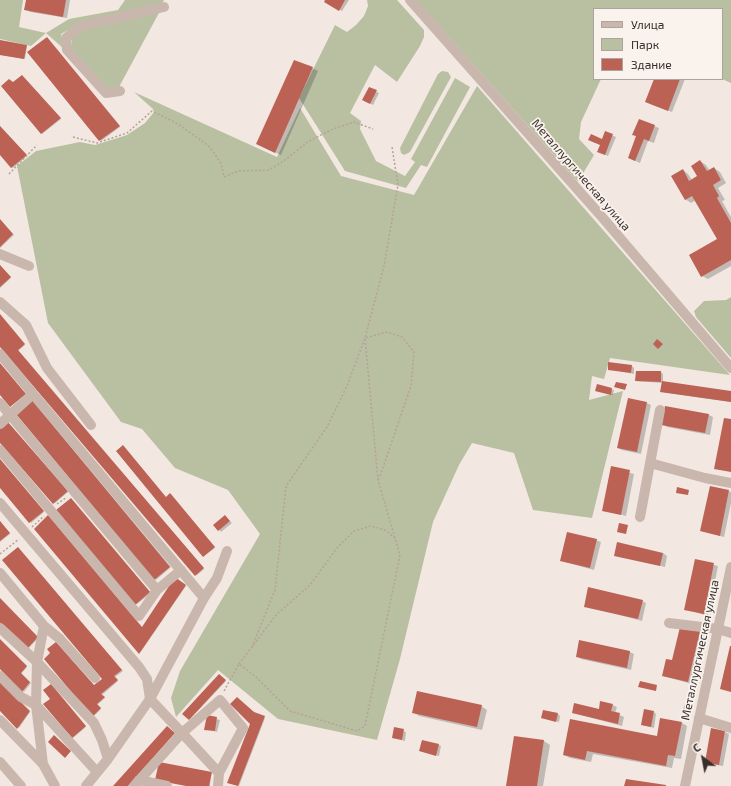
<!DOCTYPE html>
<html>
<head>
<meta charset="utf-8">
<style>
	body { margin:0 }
	#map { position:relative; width:731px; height:786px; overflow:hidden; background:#f2e8e1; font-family:"Exo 2",sans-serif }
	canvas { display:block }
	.legend { position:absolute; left:593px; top:8px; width:130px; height:72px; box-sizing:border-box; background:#f9f2ed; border:1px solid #aca49f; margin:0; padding:5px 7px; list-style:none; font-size:12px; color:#382e2b }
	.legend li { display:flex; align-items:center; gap:8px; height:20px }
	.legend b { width:20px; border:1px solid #aca49f }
	.north { position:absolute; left:683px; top:738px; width:40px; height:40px; -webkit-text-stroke:3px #f9f2ed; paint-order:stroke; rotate:328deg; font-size:11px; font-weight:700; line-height:16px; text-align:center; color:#382e2b }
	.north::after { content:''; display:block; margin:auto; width:14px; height:18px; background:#382e2b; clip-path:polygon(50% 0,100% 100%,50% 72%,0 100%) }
</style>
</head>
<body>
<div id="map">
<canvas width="731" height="786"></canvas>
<ul class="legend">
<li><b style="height:5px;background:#c9b7ae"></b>Улица</li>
<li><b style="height:11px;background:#b9c0a2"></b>Парк</li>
<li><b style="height:11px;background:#bc6255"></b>Здание</li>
</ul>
<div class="north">С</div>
</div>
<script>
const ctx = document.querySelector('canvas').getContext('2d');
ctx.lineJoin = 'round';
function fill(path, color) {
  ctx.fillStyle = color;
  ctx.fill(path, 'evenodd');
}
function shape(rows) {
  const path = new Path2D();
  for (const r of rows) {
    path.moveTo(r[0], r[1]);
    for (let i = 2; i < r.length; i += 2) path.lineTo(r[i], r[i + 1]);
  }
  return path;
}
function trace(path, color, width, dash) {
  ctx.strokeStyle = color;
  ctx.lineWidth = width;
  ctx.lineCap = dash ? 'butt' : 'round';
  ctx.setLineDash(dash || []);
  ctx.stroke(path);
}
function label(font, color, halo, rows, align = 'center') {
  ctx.font = font + ' "Exo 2",sans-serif';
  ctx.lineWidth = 3.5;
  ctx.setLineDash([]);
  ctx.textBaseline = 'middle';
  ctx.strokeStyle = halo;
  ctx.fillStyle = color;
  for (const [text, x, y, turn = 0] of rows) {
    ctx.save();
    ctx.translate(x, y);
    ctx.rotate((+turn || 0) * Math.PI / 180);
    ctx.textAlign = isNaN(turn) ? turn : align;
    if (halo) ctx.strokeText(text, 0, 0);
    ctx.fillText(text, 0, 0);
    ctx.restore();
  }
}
fill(shape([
	[0,0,23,0,19,27,46,33,69,19,118,10,125,0,164,0,162,4,75,26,61,34,64,49,46,33,31,46,0,39],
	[367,0,397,0,424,30,424,37,420,46,397,82,375,65,350,113,361,121,360,129,376,161,405,176,415,162,411,159,455,78,470,87,427,167,421,165,406,188,345,171,299,98,335,25,347,32,356,25,364,16,368,6],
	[416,0,731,0,731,83,722,79,722,9,594,9,594,79,601,79,581,122,579,139,594,155,578,182],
	[160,11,119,87,107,90,71,48,72,37,83,28],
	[442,71,448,72,451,77,410,152,404,155,401,153,400,148,438,74],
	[477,86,730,375,610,358,604,379,592,376,589,400,623,391,592,518,533,510,514,453,472,443,459,465,433,522,400,659,377,740,278,719,218,670,176,717,171,698,180,671,260,534,228,490,175,468,142,429,121,422,48,323,17,166,36,151,80,142,95,145,127,135,145,123,154,112,153,109,134,92,277,157,300,108,341,176,414,195],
	[731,297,731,358,696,317,694,311,704,301,726,300]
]), '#b9c0a2');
fill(shape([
	[27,0,70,0,67,18,30,12,25,9],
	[326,0,349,0,342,11,325,2],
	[48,39,120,127,101,141,28,53],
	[0,41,27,46,25,59,0,55],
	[312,68,318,71,281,155,263,147],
	[23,77,61,119,42,134,13,83],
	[655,79,685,79,672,112,650,104],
	[369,88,379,93,373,105,364,100],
	[639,120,659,128,654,143,648,141,640,163,629,158,637,136],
	[0,126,27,156,13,168,0,154],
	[606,133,616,137,608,156,601,153],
	[700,161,706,165,710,171,714,168,720,172,726,183,718,188,725,200,722,201,731,217,731,266,708,279,702,276,718,239,696,200,691,203,685,199,683,170,688,174,692,180,698,176],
	[0,220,14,235,0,248],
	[0,265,11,278,0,288],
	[0,315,25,345,18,351,204,569,197,575,0,345],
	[632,366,634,368,634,374,609,369],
	[661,372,663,374,663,383,731,392,731,402,662,392,663,383,636,381],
	[598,385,614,390,613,395,596,391],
	[33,402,171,567,156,580,155,579],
	[647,403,651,405,641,454,622,450,618,448],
	[709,415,713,417,710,435,667,427,663,424],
	[8,423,68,492,55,503,0,441],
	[123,446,166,498,171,494,215,548,204,556],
	[0,459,44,512,31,523,0,487],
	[612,468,634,474,626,516,603,510],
	[711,487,731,492,731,503,724,537,701,531],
	[71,499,151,593,137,604,136,604],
	[225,516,232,523,221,532,215,525],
	[0,521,10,534,0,542],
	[596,540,601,542,594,570,561,561],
	[19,549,123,671,115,677,118,681,102,695,105,698,97,705,101,709,94,716,52,653,57,643,94,686,104,679],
	[663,553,667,556,665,567,615,555],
	[695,560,718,566,708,616,685,609],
	[175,579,186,586,140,653],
	[0,598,38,638,28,649,0,621],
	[642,601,646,603,642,621,585,606],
	[700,632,704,635,692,684,663,676],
	[0,640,27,667,21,674,31,683,24,692,0,667],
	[580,641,630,652,634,654,631,670,581,659,577,656],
	[220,676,226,681,189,720],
	[0,682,30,712,19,728,0,709],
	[52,685,86,727,73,738,52,699],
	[612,705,617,707,615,713,624,717,622,726,573,713,599,710],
	[481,706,487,710,482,730,419,716,413,712],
	[654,712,656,714,654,728,642,725],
	[255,713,265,718,239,786,229,782],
	[558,714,560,716,559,722,542,718],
	[208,717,220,720,217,732,206,729],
	[682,723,687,726,681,759,674,758,672,768,593,754,591,762,570,758,564,755,658,737],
	[395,729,406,732,405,741,393,738],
	[725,732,729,734,723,766,710,764,706,762],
	[515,737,544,741,550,745,543,786,507,786],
	[439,745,441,746,439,756,420,751],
	[211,773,210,786,188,786]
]), '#0003');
fill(shape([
	[26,0,66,0,63,17,24,10],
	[325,0,345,0,339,11,324,2],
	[47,37,120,126,99,141,27,52],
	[0,40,27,45,24,59,0,55],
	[294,60,313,67,275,153,256,144],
	[22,75,61,118,41,134,1,86,9,79,13,82],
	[654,79,680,79,668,111,645,102],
	[369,87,377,90,370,104,362,100],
	[639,119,655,125,649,141,644,139,635,161,628,158,636,136,632,135],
	[0,126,27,155,11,168,0,155],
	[605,131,613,134,605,155,597,152,600,145,588,140,591,134,602,139],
	[700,160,707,171,714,167,721,180,713,185,719,196,717,198,731,223,731,260,701,277,689,255,717,239,692,196,685,200,671,176,683,169,689,181,697,176,691,166],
	[0,219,13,234,0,247],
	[0,265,11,277,0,287],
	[0,314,25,344,18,350,204,568,195,576,0,347],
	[657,339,663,344,658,349,653,344],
	[608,362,632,365,631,373,608,370],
	[0,363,26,394,10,407,0,395],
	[636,371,661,371,661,382,635,381],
	[662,381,731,391,731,402,660,392],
	[616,382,627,384,625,390,614,387],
	[597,384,612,388,611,395,595,391],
	[628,398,647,402,637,452,617,448],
	[32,400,170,567,154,580,16,414],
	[665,406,709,414,705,433,661,425],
	[724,418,731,419,731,472,714,469],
	[7,421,68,491,53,504,0,443,0,427],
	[123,445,166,497,170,493,215,547,203,557,116,451],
	[0,459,44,511,29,523,0,488],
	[611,466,630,470,621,515,602,511],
	[710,486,729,490,720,536,700,531],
	[677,487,689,490,688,495,676,493],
	[71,498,150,592,135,605,56,510],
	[48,515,142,627,175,577,186,585,139,654,34,529],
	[225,515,230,521,218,531,213,525],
	[0,521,10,533,0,541],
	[619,523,628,525,626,534,617,532],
	[567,532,597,539,590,568,560,561],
	[617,542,663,553,660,566,614,556],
	[18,547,122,670,114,676,118,680,101,694,105,697,97,704,101,708,92,717,44,659,50,653,47,649,56,642,94,685,102,679,2,560],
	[695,559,714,563,704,614,684,610],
	[588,587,643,600,638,619,584,607],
	[0,598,38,637,27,649,0,623],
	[680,627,700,631,688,682,662,676,666,659,672,660],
	[0,639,27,666,21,673,30,682,22,692,0,669],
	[579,640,630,651,627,668,576,657],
	[730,646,731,646,731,692,720,689],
	[219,674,226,680,189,720,182,714],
	[640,681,657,685,656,691,638,687],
	[0,682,30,711,17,729,0,711],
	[51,684,86,726,72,738,43,704,50,699,43,690],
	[417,691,482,705,477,727,412,713],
	[237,697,254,712,265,716,238,786,227,783,250,724,230,704],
	[600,701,613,704,611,711,620,713,618,724,572,713,574,703,599,709],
	[685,704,688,705,686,711,683,710],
	[644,709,654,711,651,727,641,725],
	[543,710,558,713,556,722,541,718],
	[207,715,217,717,215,731,204,730],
	[660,718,682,722,675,756,668,755,666,766,587,751,585,760,563,755,570,719,657,736],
	[167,726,175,733,128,786,113,786],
	[394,727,404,729,402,740,392,738],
	[711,728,725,731,719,765,705,762],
	[54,735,71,751,65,758,48,742],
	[514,736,544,740,537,786,506,786],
	[422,740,439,744,436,756,419,751],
	[159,762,212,772,209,786,186,786,155,780],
	[626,779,666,785,666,786,624,786]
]), '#bc6255');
trace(shape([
	[73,137,97,143,127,133,152,111,178,124,209,146,221,163,224,177,238,171,269,170,285,160,309,141,333,129,354,122,373,129],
	[9,174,37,145],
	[57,504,67,497],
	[32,527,44,516],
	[0,554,19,539],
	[252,647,275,590,286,486,327,427,347,386,365,338,387,332,402,337,414,352,411,386,379,479],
	[239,664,276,615,310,585,337,548,354,531,371,526,385,530,395,538],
	[224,691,239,664,256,677,290,711,357,731,365,726,400,555,378,480,365,338,384,266,398,185,392,147]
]), '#b5a198', 1.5, [2, 2]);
trace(shape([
	[410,0,602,217,731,368],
	[120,91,106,93,67,50,66,38,81,26,164,7],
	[0,254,29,266],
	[0,302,26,325,47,368,91,425],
	[0,354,33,394,0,424],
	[33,394,204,598],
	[0,403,157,590,181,570],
	[0,450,139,616,157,590],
	[650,463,705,478,731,483],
	[0,503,139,667,147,679,150,699,182,733,220,700,243,728,219,773],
	[640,517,660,410],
	[0,573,44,626,60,639,95,678],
	[669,623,718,629,731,633],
	[44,626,37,662,94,723,102,740,108,759],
	[0,628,37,662,36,705,97,772],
	[0,676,21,697,36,705,43,764,55,786],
	[699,718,731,728],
	[0,720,43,764],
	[0,762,21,786],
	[139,780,167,786],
	[86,786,108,759,150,699,204,598,217,578,227,551],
	[134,786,182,733,219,773,218,786],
	[685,786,731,567]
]), '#c9b7ae', 10);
label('12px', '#382e2b', '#f9f2ed', [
	["Металлургическая улица",581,175,49],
	["Металлургическая улица",700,650,-78]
]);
</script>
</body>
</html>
